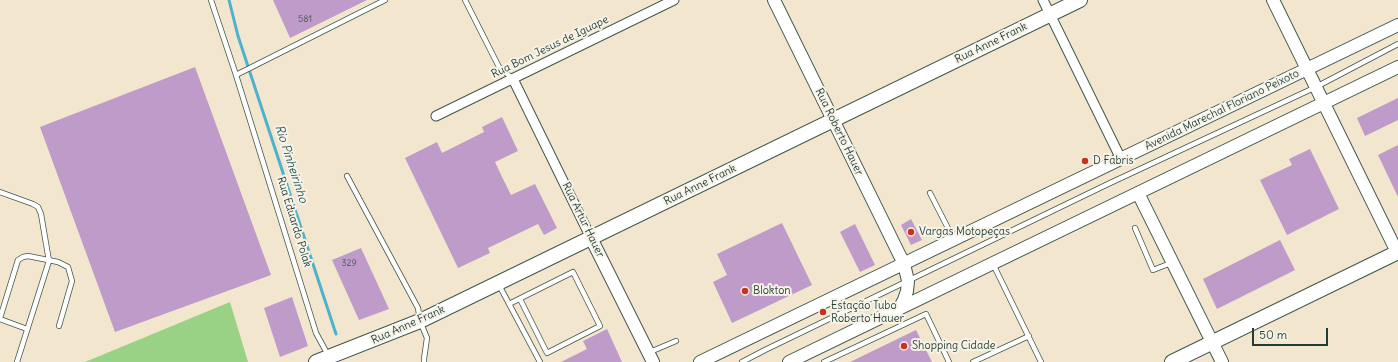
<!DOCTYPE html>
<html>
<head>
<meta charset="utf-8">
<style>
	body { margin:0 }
	#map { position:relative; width:1398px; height:362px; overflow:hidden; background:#f3e6ce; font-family:Delius,sans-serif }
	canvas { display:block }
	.scale { position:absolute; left:1252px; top:328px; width:76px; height:18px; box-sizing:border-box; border:2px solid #1f3d34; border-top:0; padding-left:5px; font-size:12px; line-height:14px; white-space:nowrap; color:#1f3d34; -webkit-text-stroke:3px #f7f3e8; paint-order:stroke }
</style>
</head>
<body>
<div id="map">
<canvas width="1398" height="362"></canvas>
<div class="scale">50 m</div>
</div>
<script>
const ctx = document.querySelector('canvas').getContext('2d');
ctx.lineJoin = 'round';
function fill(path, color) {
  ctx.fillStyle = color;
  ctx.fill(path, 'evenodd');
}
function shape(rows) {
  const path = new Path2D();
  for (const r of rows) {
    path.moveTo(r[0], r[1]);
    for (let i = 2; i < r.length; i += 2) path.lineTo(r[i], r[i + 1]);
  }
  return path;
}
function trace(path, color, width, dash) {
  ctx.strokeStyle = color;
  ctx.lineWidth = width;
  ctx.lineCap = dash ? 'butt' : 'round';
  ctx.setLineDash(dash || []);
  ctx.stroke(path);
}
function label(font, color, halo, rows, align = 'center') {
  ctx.font = font + ' Delius,sans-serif';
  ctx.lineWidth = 4;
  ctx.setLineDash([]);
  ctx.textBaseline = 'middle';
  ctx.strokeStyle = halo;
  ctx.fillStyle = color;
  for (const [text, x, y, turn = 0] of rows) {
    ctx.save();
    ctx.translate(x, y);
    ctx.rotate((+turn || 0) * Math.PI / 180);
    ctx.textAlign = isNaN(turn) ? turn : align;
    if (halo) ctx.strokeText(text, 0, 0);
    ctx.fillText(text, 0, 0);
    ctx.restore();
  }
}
fill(shape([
	[230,302,248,362,85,362]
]), '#99d285');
trace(shape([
	[229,0,238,36,336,334]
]), '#4db2cc', 3);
fill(shape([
	[273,0,367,0,290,38],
	[195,67,271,275,115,332,40,127],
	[1398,98,1398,120,1365,136,1357,118],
	[502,117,518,151,495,162,503,179,511,195,535,184,557,228,544,235,538,224,488,248,490,253,458,268,405,158,437,142,442,153,484,132,482,127],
	[1398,145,1398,197,1378,155],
	[1310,149,1339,209,1287,235,1260,180,1292,165,1289,159],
	[911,219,922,240,911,245,901,225],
	[782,223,812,285,732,323,713,282,727,275,717,254],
	[855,224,875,265,860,272,840,232],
	[1280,240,1295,270,1217,309,1203,279],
	[361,248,389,309,359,320,332,260],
	[292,297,308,346,280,357,264,308],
	[607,329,622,362,561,362,587,349,583,341],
	[916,330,932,362,850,362]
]), '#be9bc8');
const lane = shape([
	[211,0,236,75],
	[465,0,499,67,513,79],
	[347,176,418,308,420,321,427,338,424,359,424,362],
	[0,192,33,204,38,207,41,214,49,261,17,362],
	[930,193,953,238],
	[1135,228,1153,270,1171,263],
	[993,264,1041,362],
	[499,285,540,362],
	[509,304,573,272,600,326,547,353,520,299],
	[0,318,18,260,23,257,28,256,58,262,68,267,72,281,59,326],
	[0,319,27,329],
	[650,352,676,341],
	[328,355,316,333,236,75,385,0],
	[742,362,765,350,1108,184,1316,87,1398,44],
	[824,362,926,314,949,362],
	[973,362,1029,336]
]);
const street = shape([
	[1043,0,1121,159],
	[513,79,591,238],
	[436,116,674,0]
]);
const secondary = shape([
	[774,0,904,264,908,281,907,291,904,300,899,309],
	[1273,0,1398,254],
	[1138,193,1222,362],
	[591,238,653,362],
	[700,362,1398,25],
	[789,362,1398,67]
]);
const primary = shape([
	[316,362,420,321,1080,0],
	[1172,362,1398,252]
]);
trace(lane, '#3f564b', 6);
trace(street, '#3f564b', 11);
trace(secondary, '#3f564b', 14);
trace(primary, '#3f564b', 16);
trace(lane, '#fff', 4.5);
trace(street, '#fff', 9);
trace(secondary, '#fff', 12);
trace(primary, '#fff', 14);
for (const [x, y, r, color] of [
	[1085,161,4,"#c8321e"],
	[911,232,4,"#c8321e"],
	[745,291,4,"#c8321e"],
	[823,312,4,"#c8321e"],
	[904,346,4,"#c8321e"]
]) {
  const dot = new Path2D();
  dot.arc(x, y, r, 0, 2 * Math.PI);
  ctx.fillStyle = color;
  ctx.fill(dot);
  trace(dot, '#f7f3e8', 1.5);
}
label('9px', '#475459', null, [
	["581",305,19],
	["329",349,263]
]);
label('11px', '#1f3d34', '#f7f3e8', [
	["Rua Anne Frank",991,43,-26],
	["Rua Bom Jesus de Iguape",550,47,-26],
	["Avenida Marechal Floriano Peixoto",1222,110,-26],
	["Rua Roberto Hauer",839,132,64],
	["Rua Anne Frank",700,185,-26],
	["Rua Artur Hauer",583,220,64],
	["Rua Eduardo Polak",294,222,73],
	["Rua Anne Frank",408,325,-24]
]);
label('11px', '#1f3d34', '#f7f3e8', [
	["D Fabris",1093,161],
	["Vargas Motopeças",919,232],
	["Blokton",753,291],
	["Estação Tubo",831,306],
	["Roberto Hauer",831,319],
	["Shopping Cidade",912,346]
], 'left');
label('italic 12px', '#2a5a5a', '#f7f3e8', [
	["Rio Pinheirinho",291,164,72]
]);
</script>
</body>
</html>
